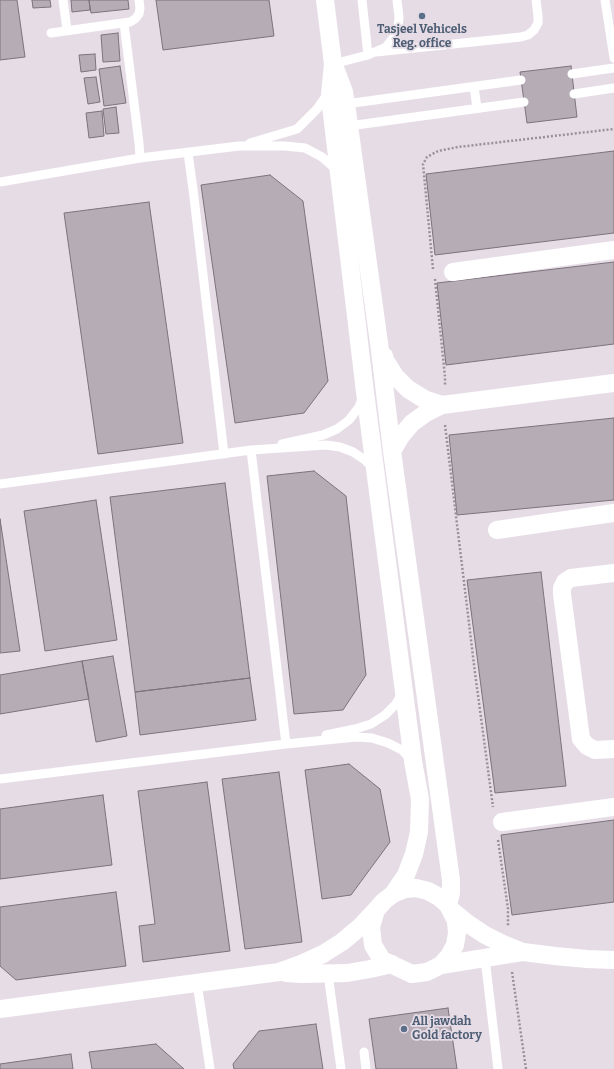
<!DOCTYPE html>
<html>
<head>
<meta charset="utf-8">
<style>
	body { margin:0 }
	canvas { display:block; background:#e6dce6 }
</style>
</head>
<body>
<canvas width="614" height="1069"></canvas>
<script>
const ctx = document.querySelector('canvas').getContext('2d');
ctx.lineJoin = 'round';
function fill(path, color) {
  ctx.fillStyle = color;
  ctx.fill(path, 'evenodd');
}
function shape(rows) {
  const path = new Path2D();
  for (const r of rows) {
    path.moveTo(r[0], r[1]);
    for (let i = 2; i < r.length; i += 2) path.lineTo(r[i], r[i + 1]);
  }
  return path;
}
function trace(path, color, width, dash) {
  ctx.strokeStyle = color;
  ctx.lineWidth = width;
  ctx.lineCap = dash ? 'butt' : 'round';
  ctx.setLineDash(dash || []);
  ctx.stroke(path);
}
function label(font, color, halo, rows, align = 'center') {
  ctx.font = font + ' Bitter,serif';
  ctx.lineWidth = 3.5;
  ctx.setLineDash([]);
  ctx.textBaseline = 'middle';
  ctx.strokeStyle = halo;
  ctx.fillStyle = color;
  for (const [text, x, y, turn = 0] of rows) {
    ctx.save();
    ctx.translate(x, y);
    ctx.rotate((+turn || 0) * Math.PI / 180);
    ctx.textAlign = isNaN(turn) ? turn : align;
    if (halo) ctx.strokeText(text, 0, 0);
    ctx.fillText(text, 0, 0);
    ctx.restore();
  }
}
const building = shape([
	[0,0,17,0,25,57,0,60,0,0],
	[32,0,50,0,51,7,33,8,32,0],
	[71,0,89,0,90,10,72,12,71,0],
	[89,0,128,0,129,9,91,13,89,0],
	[156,0,269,0,274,36,163,50,156,0],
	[118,33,120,61,103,62,101,35,118,33],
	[95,54,96,70,81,72,79,55,95,54],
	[120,66,126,103,104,106,99,69,120,66],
	[571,66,577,117,527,123,520,72,571,66],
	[96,77,100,102,88,104,84,78,96,77],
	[116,107,119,133,106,134,103,109,116,107],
	[102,111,104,136,89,138,86,113,102,111],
	[614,151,614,233,435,255,426,174,614,151],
	[270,175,303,201,328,381,304,413,235,423,201,185,270,175],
	[149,202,183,443,98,454,64,213,149,202],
	[614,262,614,344,446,365,437,283,614,262],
	[614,418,614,500,457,515,449,435,614,418],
	[314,471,346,496,366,675,343,710,294,714,267,476,314,471],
	[225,483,250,678,135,692,110,497,225,483],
	[96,500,117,640,45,651,24,511,96,500],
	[0,519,20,651,0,653,0,519],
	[541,572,566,786,495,793,467,580,541,572],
	[113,656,127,736,96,742,82,661,113,656],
	[82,661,89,699,0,714,0,675,82,661],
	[250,678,256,720,140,735,135,692,250,678],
	[349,764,380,789,390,842,351,895,322,899,305,770,349,764],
	[279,772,302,942,245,949,222,779,279,772],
	[207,782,230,951,143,962,139,926,155,924,138,791,207,782],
	[103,795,112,865,0,879,0,809,103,795],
	[614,820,614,902,512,915,501,835,614,820],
	[116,892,126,966,16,980,0,966,0,907,116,892],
	[448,1008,457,1069,376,1069,369,1019,448,1008],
	[316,1024,323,1069,234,1069,233,1064,259,1031,316,1024],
	[156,1044,184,1069,92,1069,89,1052,156,1044],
	[71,1054,73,1069,0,1069,0,1064,71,1054]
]);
fill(building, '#b6acb6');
trace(building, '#7c737c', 1);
trace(shape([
	[433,269,423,164,427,157,438,151,458,147,614,129],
	[435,279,445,377,445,386],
	[445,425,475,673,493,807],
	[498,840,508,909,508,926],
	[512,972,526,1069]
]), '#989198', 2.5, [2, 2]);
trace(shape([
	[63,0,67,30],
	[362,0,368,55],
	[605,0,614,58],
	[124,23,139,143,140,158],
	[51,33,130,22,135,19,139,14,140,8,139,0],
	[376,52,521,37,528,35,534,30,538,23,538,16,536,0],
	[333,64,368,55,386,47,393,38,398,28,399,17,397,0],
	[572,74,614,68],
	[474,87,477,108],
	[574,94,614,88],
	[346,104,521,80],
	[349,126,524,102],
	[250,143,297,129,317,109,328,93],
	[188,153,193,189,224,454],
	[0,182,140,158,239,146,285,146,305,148,322,157,337,170],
	[282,444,323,435,337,429,349,420,359,407,363,397],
	[251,450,286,744],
	[0,484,251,450,326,445,340,447,353,452,365,460,373,468],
	[326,735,355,729,371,724,385,715,396,704,402,693],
	[0,779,286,744,356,737,372,738,388,743,402,750,412,760],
	[485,958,498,1069],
	[328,974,341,1069],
	[197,983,210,1069],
	[364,1052,366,1069]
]), '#fff', 9);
trace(shape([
	[325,0,333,64,330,94,331,106,365,392,413,761,420,799,419,832,414,854,406,875,393,894],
	[335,68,344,92,346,104,379,343,392,451,451,880,451,893,448,905],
	[453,272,614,250],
	[384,356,385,360,395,376,408,389,424,399,442,405],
	[392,451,401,436,412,423,426,413,442,405,614,383],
	[497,530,614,513],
	[614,573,571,578,565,582,562,588,562,594,581,739,587,746,595,750,614,749],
	[502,822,614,807],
	[416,888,428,891,439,897,448,905,456,921,457,933,455,945,449,956,441,965,427,972,412,974,382,960,373,945,371,927,376,910,384,901,393,894,405,889,416,888],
	[451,910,467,923,485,935,503,944,523,952,555,956,587,959,614,960],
	[441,965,522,952],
	[286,973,302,974,347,973,370,969,392,964],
	[0,1009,279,972,301,964,323,954,342,942,360,927,376,910]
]), '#fff', 18);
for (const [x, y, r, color] of [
	[422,16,4,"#5c6f8a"],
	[404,1029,4,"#5c6f8a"]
]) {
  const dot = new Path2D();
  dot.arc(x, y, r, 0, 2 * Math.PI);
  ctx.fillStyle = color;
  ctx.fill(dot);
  trace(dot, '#e6dce6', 1.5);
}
label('bold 12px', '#4e5e75', '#e6dce6', [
	["Tasjeel Vehicels",422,30],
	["Reg. office",422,44],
	["All jawdah",412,1022,"left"],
	["Gold factory",412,1036,"left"]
]);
</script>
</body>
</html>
